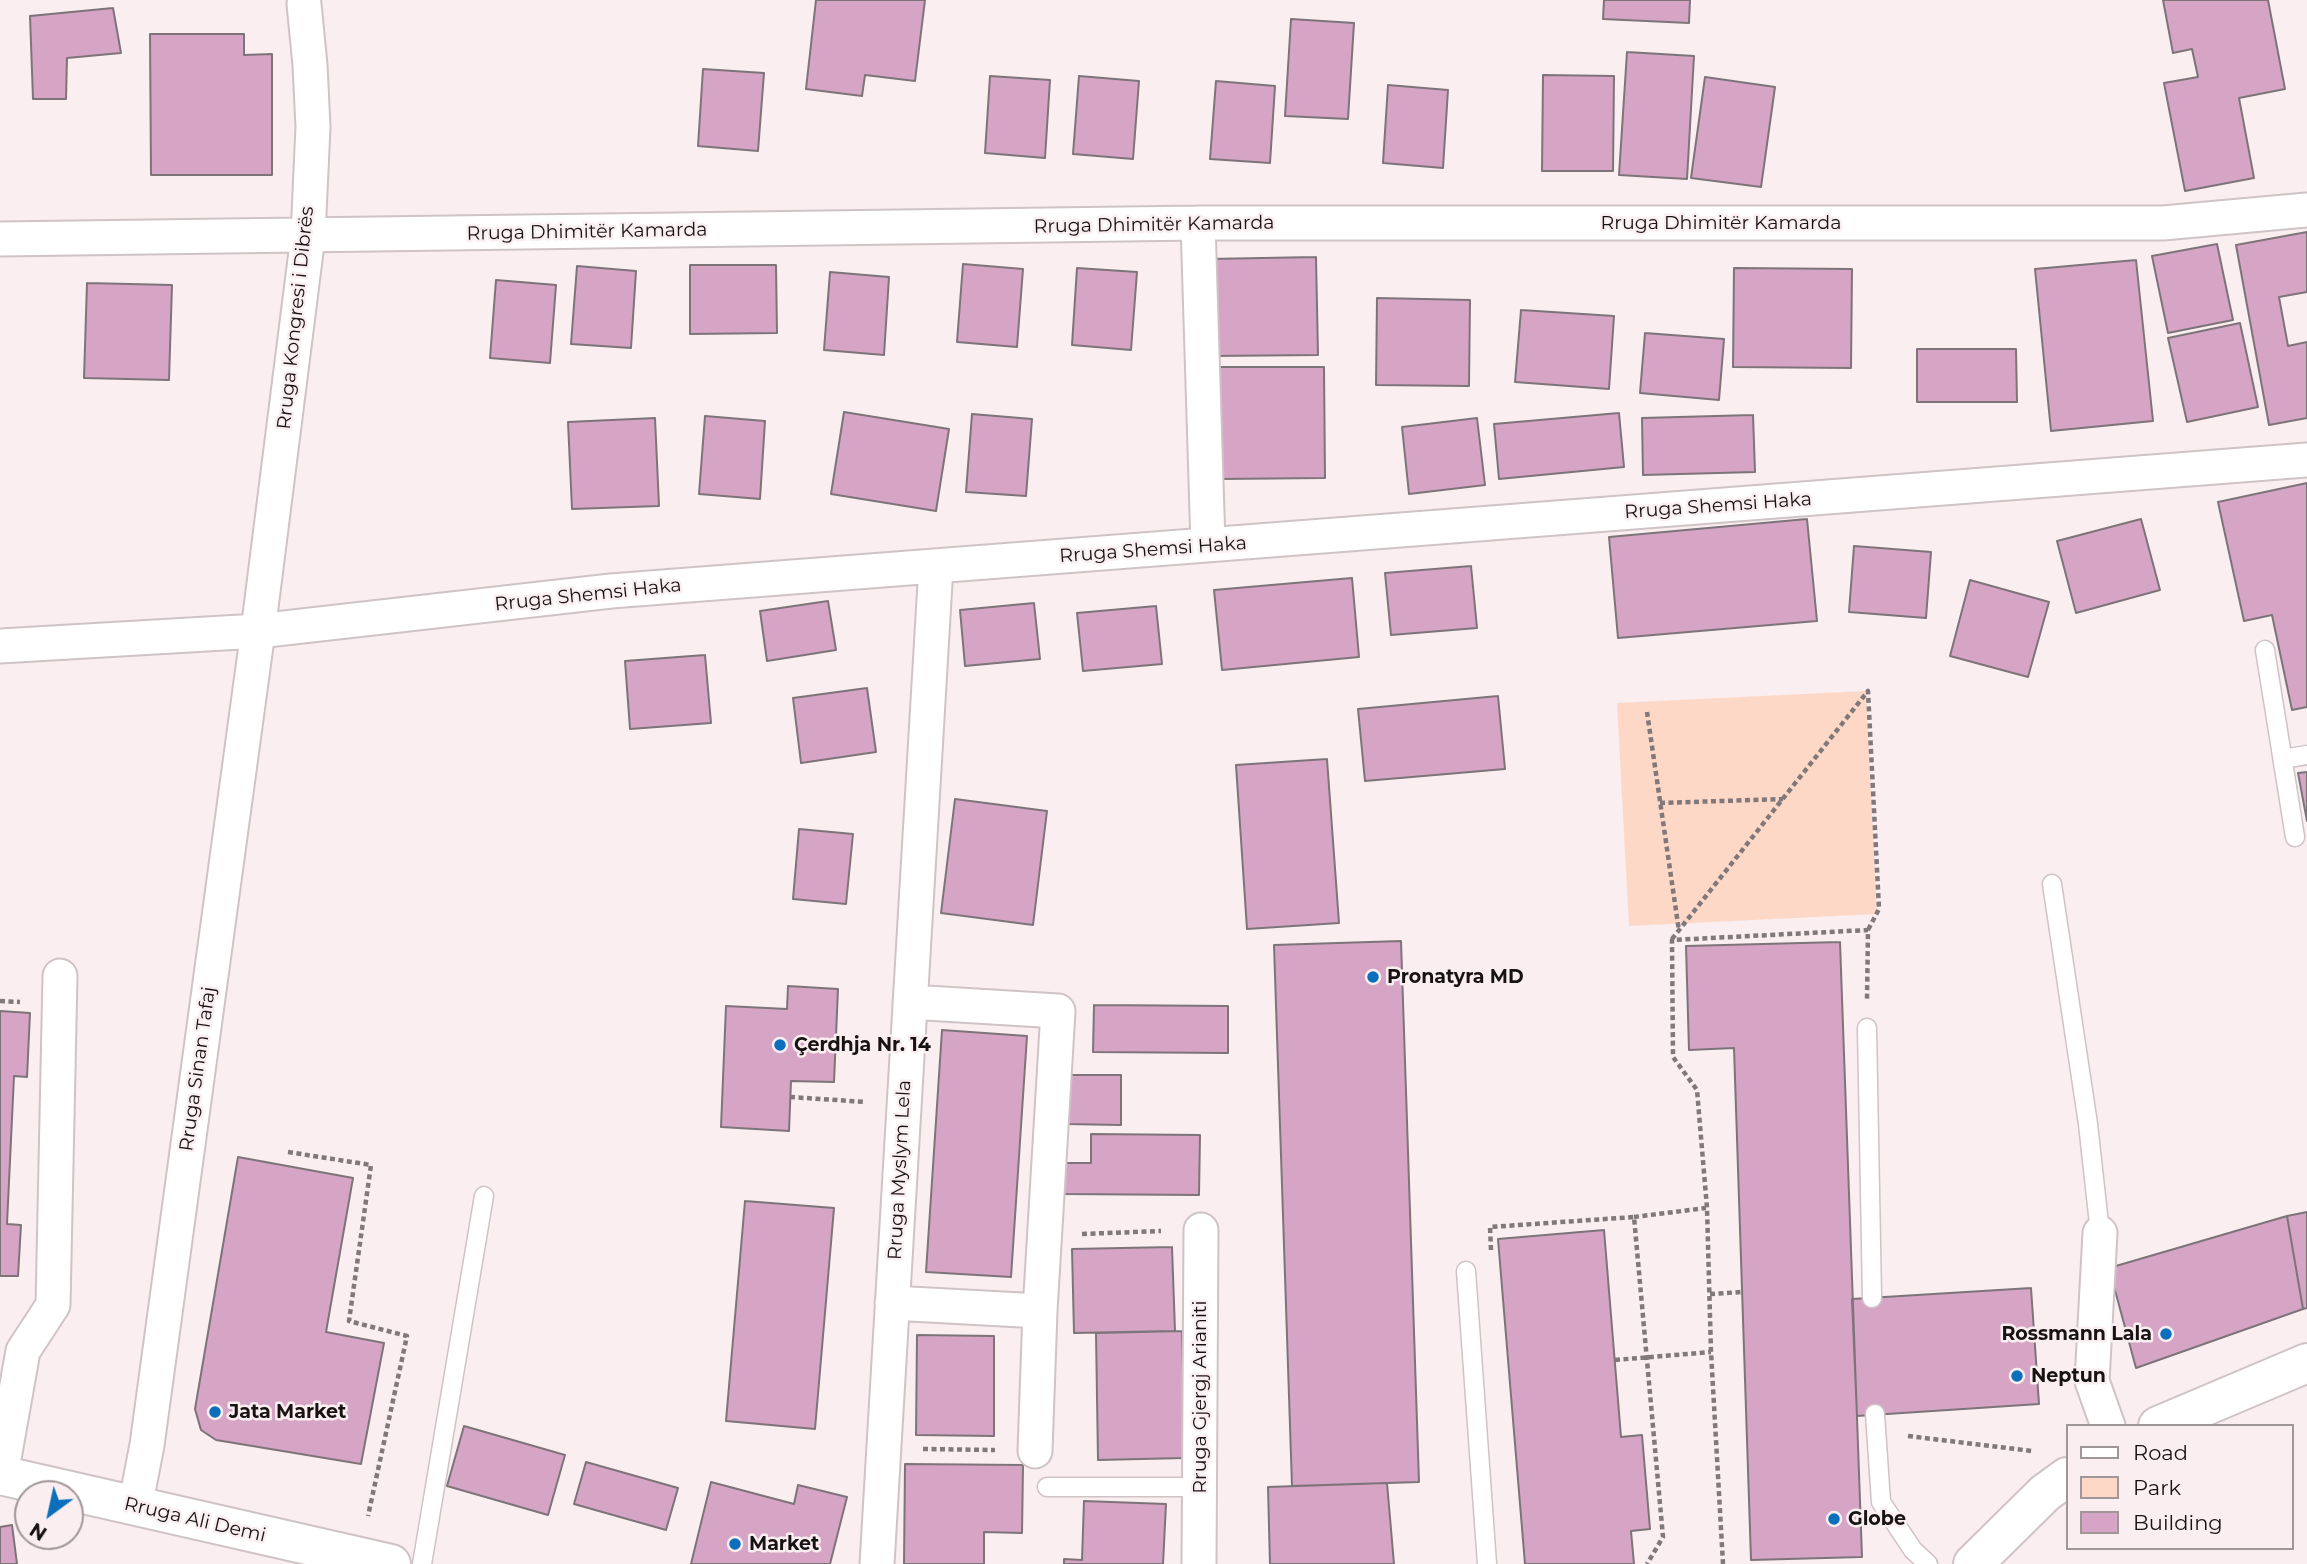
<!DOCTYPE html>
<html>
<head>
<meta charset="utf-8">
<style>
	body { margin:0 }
	#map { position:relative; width:2307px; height:1564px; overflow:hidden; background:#faeef0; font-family:Montserrat,sans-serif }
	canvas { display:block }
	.legend { position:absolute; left:2066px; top:1424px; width:228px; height:126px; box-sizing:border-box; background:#faeef0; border:2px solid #9f9698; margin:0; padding:9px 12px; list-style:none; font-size:21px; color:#171314 }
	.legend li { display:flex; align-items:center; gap:14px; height:35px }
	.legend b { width:35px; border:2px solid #9f9698 }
	.north { position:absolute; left:14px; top:1480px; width:70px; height:70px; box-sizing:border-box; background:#faeef0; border:2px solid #9f9698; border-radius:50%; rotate:213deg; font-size:19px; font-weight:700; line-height:28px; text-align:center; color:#171314 }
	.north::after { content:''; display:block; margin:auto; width:24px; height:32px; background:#0c6fbb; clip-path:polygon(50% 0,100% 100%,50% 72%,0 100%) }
</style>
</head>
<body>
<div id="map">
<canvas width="2307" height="1564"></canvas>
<ul class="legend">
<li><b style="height:9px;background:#fff"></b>Road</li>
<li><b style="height:19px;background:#fed8c6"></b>Park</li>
<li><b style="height:19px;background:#d6a5c5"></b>Building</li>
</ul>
<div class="north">N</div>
</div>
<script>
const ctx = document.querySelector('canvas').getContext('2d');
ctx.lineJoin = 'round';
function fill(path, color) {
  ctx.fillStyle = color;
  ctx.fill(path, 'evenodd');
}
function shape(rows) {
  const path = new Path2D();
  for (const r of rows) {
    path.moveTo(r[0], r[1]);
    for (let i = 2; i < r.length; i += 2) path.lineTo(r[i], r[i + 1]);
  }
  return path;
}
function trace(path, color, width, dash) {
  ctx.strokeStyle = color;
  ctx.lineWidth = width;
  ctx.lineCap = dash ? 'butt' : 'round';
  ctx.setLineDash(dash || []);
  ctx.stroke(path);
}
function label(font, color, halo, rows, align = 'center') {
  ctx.font = font + ' Montserrat,sans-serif';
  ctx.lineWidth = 5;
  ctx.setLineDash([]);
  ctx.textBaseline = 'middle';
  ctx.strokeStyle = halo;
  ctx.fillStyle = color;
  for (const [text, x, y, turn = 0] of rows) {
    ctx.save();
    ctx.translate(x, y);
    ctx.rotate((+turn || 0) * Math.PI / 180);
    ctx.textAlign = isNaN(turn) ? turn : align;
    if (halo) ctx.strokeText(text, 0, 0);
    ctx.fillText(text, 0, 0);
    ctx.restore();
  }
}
fill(shape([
	[1866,691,1877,914,1629,926,1617,703]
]), '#fed8c6');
const building = shape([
	[816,0,925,0,915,81,865,75,862,96,806,89,816,0],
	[1604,0,1690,0,1689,23,1603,19,1604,0],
	[2163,0,2268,0,2285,89,2239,98,2254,178,2185,191,2164,83,2198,77,2192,49,2173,53,2163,0],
	[113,8,121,53,67,58,66,99,33,99,30,16,113,8],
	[1291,19,1354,23,1348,119,1285,116,1291,19],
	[150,34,244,34,244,55,272,54,272,175,151,175,150,34],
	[1627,52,1694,56,1687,179,1619,175,1627,52],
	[703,69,764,73,758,151,698,146,703,69],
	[1543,75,1614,76,1613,171,1542,171,1543,75],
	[990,76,1050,80,1045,158,985,153,990,76],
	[1079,76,1139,81,1133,159,1073,154,1079,76],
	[1705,77,1775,87,1761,187,1691,178,1705,77],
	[1216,81,1275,86,1270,163,1210,159,1216,81],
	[1388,85,1448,90,1443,168,1383,163,1388,85],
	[2307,232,2307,292,2279,297,2288,346,2307,342,2307,418,2269,425,2236,245,2307,232],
	[2217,244,2233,320,2168,333,2152,256,2217,244],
	[1316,257,1318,355,1211,356,1209,259,1316,257],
	[2136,260,2153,421,2051,431,2035,269,2136,260],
	[963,264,1023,269,1017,347,957,342,963,264],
	[690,265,776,265,777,333,690,334,690,265],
	[577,266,636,271,631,348,571,344,577,266],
	[1077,268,1137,272,1131,350,1072,345,1077,268],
	[1734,268,1852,269,1851,368,1733,367,1734,268],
	[830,272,889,277,884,355,824,350,830,272],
	[496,280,556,285,550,363,490,358,496,280],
	[87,283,172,285,169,380,84,378,87,283],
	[1377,298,1470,300,1469,386,1376,385,1377,298],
	[1521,310,1614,316,1609,389,1515,382,1521,310],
	[2240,323,2258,407,2187,422,2168,338,2240,323],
	[1645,333,1724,339,1719,400,1640,393,1645,333],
	[1917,349,2016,349,2017,402,1917,402,1917,349],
	[1217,367,1324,367,1325,478,1219,479,1217,367],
	[844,412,949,429,936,511,831,494,844,412],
	[1619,413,1624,467,1499,479,1494,424,1619,413],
	[972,414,1032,419,1026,496,966,492,972,414],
	[1753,415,1755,472,1643,475,1642,418,1753,415],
	[705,416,765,421,760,499,699,494,705,416],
	[655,418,659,506,572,509,568,422,655,418],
	[1477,418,1485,485,1409,494,1402,427,1477,418],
	[2307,483,2307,707,2292,710,2272,615,2244,621,2218,502,2307,483],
	[1807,519,1817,621,1618,638,1609,537,1807,519],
	[2141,519,2160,590,2076,613,2057,541,2141,519],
	[1854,546,1931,552,1926,618,1849,612,1854,546],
	[1471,566,1477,628,1391,635,1385,573,1471,566],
	[1352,578,1359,657,1222,670,1214,590,1352,578],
	[1970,580,2049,602,2028,677,1950,656,1970,580],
	[828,601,836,650,767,661,760,611,828,601],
	[1034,603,1040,659,965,666,960,610,1034,603],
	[1156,606,1162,664,1083,671,1077,613,1156,606],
	[705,655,711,723,630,729,625,661,705,655],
	[867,688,876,752,801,763,793,698,867,688],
	[1498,696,1505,769,1365,781,1358,709,1498,696],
	[1327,759,1339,923,1247,929,1236,765,1327,759],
	[2307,772,2307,821,2298,773,2307,772],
	[955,799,1047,811,1033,925,941,913,955,799],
	[799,829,853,834,846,904,793,899,799,829],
	[1401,941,1419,1482,1292,1486,1274,945,1401,941],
	[1840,942,1862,1557,1751,1560,1734,1048,1689,1050,1686,946,1840,942],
	[788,986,838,989,834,1082,791,1081,789,1131,721,1127,726,1006,787,1009,788,986],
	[1094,1005,1228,1006,1228,1053,1093,1052,1094,1005],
	[0,1011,30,1013,27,1077,14,1076,7,1224,21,1225,18,1276,0,1276,0,1011],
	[942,1030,1027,1036,1011,1277,926,1272,942,1030],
	[1065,1075,1121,1075,1121,1125,1065,1124,1065,1075],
	[1091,1134,1200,1135,1199,1195,1062,1194,1063,1163,1091,1163,1091,1134],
	[238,1157,353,1178,326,1332,384,1343,361,1464,216,1440,201,1430,195,1409,238,1157],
	[745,1201,834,1208,815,1429,726,1421,745,1201],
	[2307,1212,2307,1308,2303,1309,2287,1216,2307,1212],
	[2287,1216,2303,1309,2136,1368,2109,1268,2287,1216],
	[1604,1230,1621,1437,1642,1435,1650,1529,1631,1531,1634,1564,1525,1564,1498,1239,1604,1230],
	[1172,1247,1175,1331,1074,1333,1072,1249,1172,1247],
	[2031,1288,2039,1404,1857,1416,1852,1299,2031,1288],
	[1182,1331,1185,1458,1098,1460,1096,1333,1182,1331],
	[917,1335,994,1336,994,1436,916,1435,917,1335],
	[464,1426,565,1455,548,1515,447,1486,464,1426],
	[586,1462,678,1488,666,1530,574,1504,586,1462],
	[905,1464,1023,1465,1022,1533,984,1532,984,1564,904,1564,905,1464],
	[711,1482,794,1504,798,1485,847,1497,830,1564,691,1564,711,1482],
	[1387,1483,1394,1564,1270,1564,1268,1487,1387,1483],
	[1084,1501,1166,1504,1163,1564,1064,1564,1064,1559,1082,1560,1084,1501],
	[12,1525,17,1564,0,1564,0,1527,12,1525]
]);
fill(building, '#d6a5c5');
trace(building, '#7d747a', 2);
const service = shape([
	[2265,650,2295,837],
	[2283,759,2307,755],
	[2052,884,2088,1124,2100,1233],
	[1867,1028,1872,1298],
	[1466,1271,1487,1564],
	[1875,1414,1881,1502,1913,1550,1928,1564],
	[1047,1487,1200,1487],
	[422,1564,484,1196]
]);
const minor = shape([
	[1198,223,1208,545],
	[0,239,1198,223,2163,223,2307,210],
	[0,646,258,631,611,591,2307,460],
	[910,1002,1058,1011,1040,1311,1035,1451],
	[2100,1233,2092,1381,2108,1426],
	[892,1303,1040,1311],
	[1,1475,23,1351,53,1305,60,976],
	[135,1507,147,1445,258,631,308,236,313,127,310,65,304,4],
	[877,1564,936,566],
	[1199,1564,1201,1230]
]);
const secondary = shape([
	[2158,1426,2307,1363],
	[0,1475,391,1564],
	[1973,1564,2045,1493,2067,1477]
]);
trace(service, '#cfc3c6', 21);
trace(minor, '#cfc3c6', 37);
trace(secondary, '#cfc3c6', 42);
trace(shape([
	[1647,712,1679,931],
	[1660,803,1783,799],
	[1672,939,1868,691,1879,909,1868,930],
	[0,1001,20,1002],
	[790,1097,866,1102],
	[288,1152,371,1165,349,1321,407,1336,368,1516],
	[1634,1217,1706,1208],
	[1082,1234,1161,1231],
	[1491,1250,1490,1227,1634,1217,1663,1537,1647,1564],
	[1710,1294,1742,1292],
	[1615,1360,1711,1352],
	[1908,1436,2032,1451],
	[923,1449,995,1450],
	[1723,1564,1711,1352,1707,1208,1697,1090,1673,1057,1672,940,1868,930,1867,999]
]), '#80787a', 4.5, [5, 3.5]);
trace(service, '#fff', 18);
trace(minor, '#fff', 33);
trace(secondary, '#fff', 38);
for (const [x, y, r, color] of [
	[1373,977,7,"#0c6fbb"],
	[780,1045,7,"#0c6fbb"],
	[2166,1334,7,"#0c6fbb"],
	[2017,1376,7,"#0c6fbb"],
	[215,1412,7,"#0c6fbb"],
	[1834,1519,7,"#0c6fbb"],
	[735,1544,7,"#0c6fbb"]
]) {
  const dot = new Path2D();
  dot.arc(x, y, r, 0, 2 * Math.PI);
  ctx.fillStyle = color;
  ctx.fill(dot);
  trace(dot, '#faeef0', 2.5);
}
label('19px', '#171314', '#faeef0', [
	["Rruga Dhimitër Kamarda",1721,223],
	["Rruga Dhimitër Kamarda",1154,225,-1],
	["Rruga Dhimitër Kamarda",587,232,-1],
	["Rruga Kongresi i Dibrës",296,318,-84],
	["Rruga Shemsi Haka",1718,506,-4],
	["Rruga Shemsi Haka",1153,550,-4],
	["Rruga Shemsi Haka",588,595,-6],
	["Rruga Sinan Tafaj",198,1069,-82],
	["Rruga Myslym Lela",900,1170,-87],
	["Rruga Gjergj Arianiti",1200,1397,-90],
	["Rruga Ali Demi",195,1520,13]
]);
label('bold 19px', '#171314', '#faeef0', [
	["Pronatyra MD",1387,977],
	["Çerdhja Nr. 14",794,1045],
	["Rossmann Lala",2152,1334,"right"],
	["Neptun",2031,1376],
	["Jata Market",229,1412],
	["Globe",1848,1519],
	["Market",749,1544]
], 'left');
</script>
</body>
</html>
